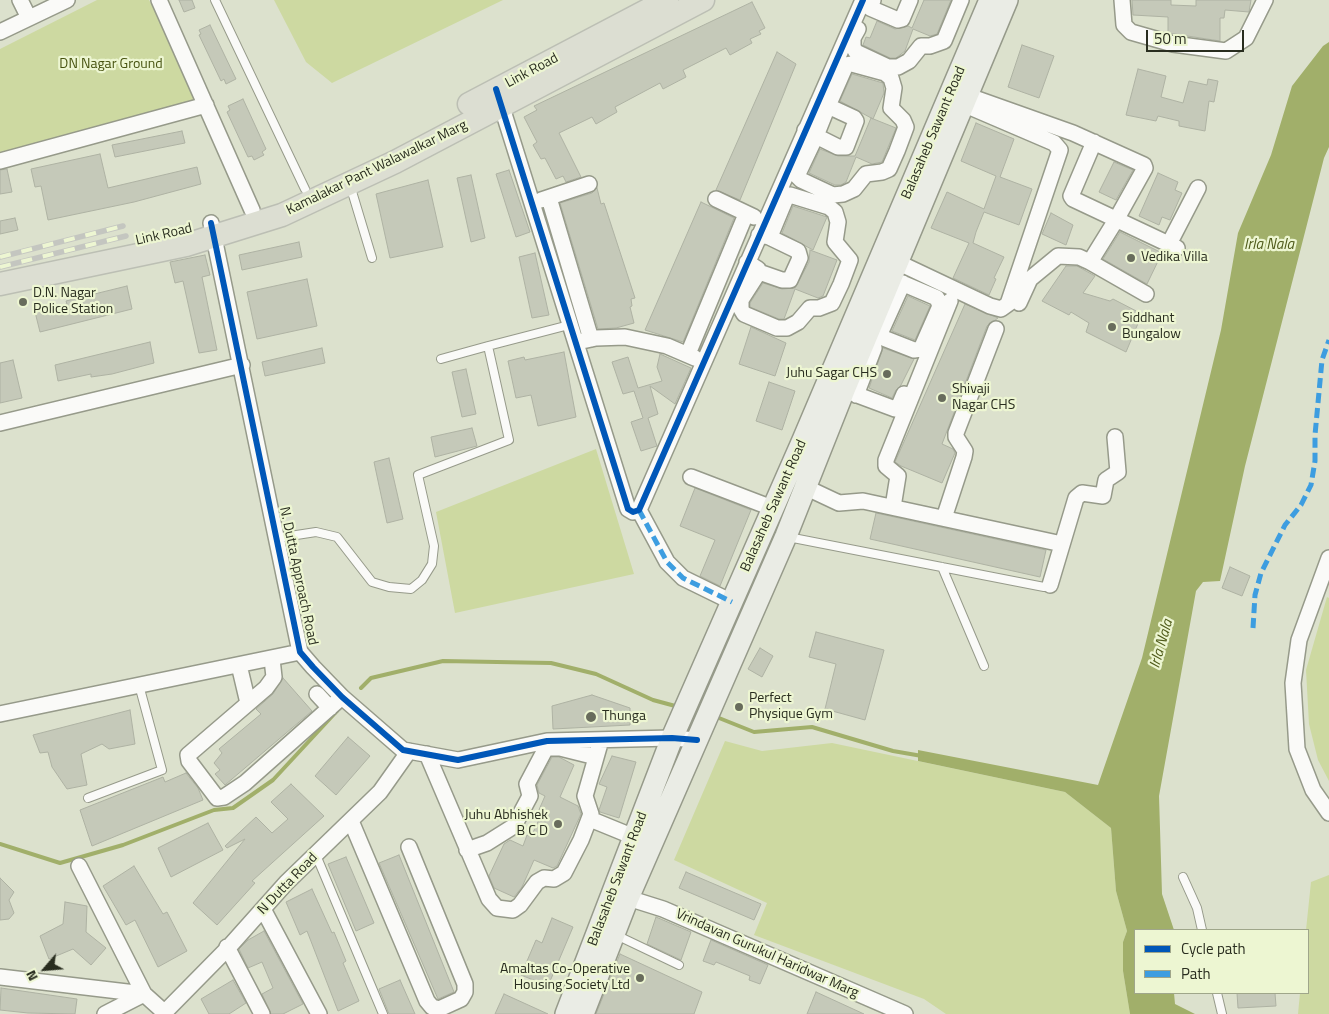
<!DOCTYPE html>
<html>
<head>
<meta charset="utf-8">
<style>
	body { margin:0 }
	#map { position:relative; width:1329px; height:1014px; overflow:hidden; background:#dce1cd; font-family:"Titillium Web",sans-serif }
	canvas { display:block }
	.legend { position:absolute; left:1134px; top:929px; width:175px; height:65px; box-sizing:border-box; background:#edf6d2; border:1px solid #9fa68a; margin:0; padding:6px 9px; list-style:none; font-size:15px; color:#292d1f }
	.legend li { display:flex; align-items:center; gap:10px; height:25px }
	.legend b { width:25px; border:1px solid #9fa68a }
	.north { position:absolute; left:20px; top:944px; width:50px; height:50px; -webkit-text-stroke:4px #edf6d2; paint-order:stroke; rotate:243deg; font-size:14px; font-weight:700; line-height:20px; text-align:center; color:#292d1f }
	.north::after { content:''; display:block; margin:auto; width:18px; height:22px; background:#292d1f; clip-path:polygon(50% 0,100% 100%,50% 72%,0 100%) }
	.scale { position:absolute; left:1146px; top:30px; width:98px; height:22px; box-sizing:border-box; border:2px solid #292d1f; border-top:0; padding-left:6px; font-size:15px; line-height:18px; white-space:nowrap; color:#292d1f; -webkit-text-stroke:4px #edf6d2; paint-order:stroke }
</style>
</head>
<body>
<div id="map">
<canvas width="1329" height="1014"></canvas>
<ul class="legend">
<li><b style="height:6px;background:#0057b8"></b>Cycle path</li>
<li><b style="height:6px;background:#3d9de0"></b>Path</li>
</ul>
<div class="north">N</div>
<div class="scale">50 m</div>
</div>
<script>
const ctx = document.querySelector('canvas').getContext('2d');
ctx.lineJoin = 'round';
function fill(path, color) {
  ctx.fillStyle = color;
  ctx.fill(path, 'evenodd');
}
function shape(rows) {
  const path = new Path2D();
  for (const r of rows) {
    path.moveTo(r[0], r[1]);
    for (let i = 2; i < r.length; i += 2) path.lineTo(r[i], r[i + 1]);
  }
  return path;
}
function trace(path, color, width, dash) {
  ctx.strokeStyle = color;
  ctx.lineWidth = width;
  ctx.lineCap = dash ? 'butt' : 'round';
  ctx.setLineDash(dash || []);
  ctx.stroke(path);
}
function label(font, color, halo, rows, align = 'center') {
  ctx.font = font + ' "Titillium Web",sans-serif';
  ctx.lineWidth = 4.5;
  ctx.setLineDash([]);
  ctx.textBaseline = 'middle';
  ctx.strokeStyle = halo;
  ctx.fillStyle = color;
  for (const [text, x, y, turn = 0] of rows) {
    ctx.save();
    ctx.translate(x, y);
    ctx.rotate((+turn || 0) * Math.PI / 180);
    ctx.textAlign = isNaN(turn) ? turn : align;
    if (halo) ctx.strokeText(text, 0, 0);
    ctx.fillText(text, 0, 0);
    ctx.restore();
  }
}
fill(shape([
	[97,0,149,0,206,105,0,158,0,49],
	[274,0,503,0,332,83,306,62],
	[596,449,634,574,455,613,436,512],
	[1327,597,1329,598,1329,781,1318,760,1309,724,1306,670],
	[725,741,762,751,832,743,1065,792,1111,828,1116,891,1127,931,1123,942,1123,971,1130,1014,946,1014,924,999,754,935,767,903,674,860],
	[1329,875,1329,1014,1298,1014,1300,993,1308,993,1306,930,1311,882]
]), '#cdd9a1');
fill(shape([
	[1329,42,1329,147,1324,158,1245,466,1220,581,1203,582,1196,591,1159,796,1162,894,1174,930,1135,930,1135,993,1174,993,1175,1004,1195,1014,1130,1014,1123,971,1123,942,1127,931,1116,891,1111,828,1065,792,918,761,918,750,1098,785,1142,658,1221,330,1238,233,1271,155,1292,86,1323,46]
]), '#a1af6a');
trace(shape([
	[361,688,371,678,443,661,551,663,596,674,653,700,679,707],
	[719,718,754,732,812,727,893,751,922,756],
	[0,844,60,863,123,845,214,810,233,808,273,780,337,711]
]), '#a1af6a', 4);
const building = shape([
	[179,0,192,0,195,8,184,12,179,0],
	[924,0,951,0,937,34,930,36,913,29,905,51,896,58,890,58,863,45,866,37,870,38,877,21,895,29,908,26,912,28,924,0],
	[1132,0,1171,0,1171,5,1196,6,1196,0,1251,0,1249,12,1225,10,1224,18,1220,18,1220,41,1168,33,1168,17,1133,15,1132,0],
	[752,2,765,28,759,31,761,34,750,39,752,43,730,55,726,48,683,70,686,77,663,89,660,83,615,107,617,112,596,124,592,117,559,133,581,177,566,182,563,176,556,179,545,158,541,159,533,145,537,142,524,117,537,110,534,106,752,2],
	[210,25,236,79,226,84,224,79,221,81,199,35,201,34,199,30,210,25],
	[1022,45,1054,56,1039,98,1008,87,1022,45],
	[777,52,796,64,740,200,716,190,777,52],
	[1138,69,1166,76,1161,97,1183,103,1189,81,1207,85,1208,79,1218,81,1214,102,1209,101,1205,131,1179,126,1179,121,1158,116,1156,121,1126,115,1138,69],
	[852,74,883,83,884,93,873,119,840,101,852,74],
	[243,99,266,149,262,152,264,155,254,160,252,156,248,157,227,112,230,110,228,106,243,99],
	[871,118,896,128,882,162,872,164,856,157,846,182,841,185,835,185,809,173,820,149,838,156,855,156,871,118],
	[976,123,1014,139,1000,177,1032,189,1019,225,984,212,976,232,973,243,1004,257,994,278,996,279,989,295,953,278,969,243,931,228,947,192,984,209,996,176,961,161,976,123],
	[182,131,185,143,115,157,112,145,182,131],
	[100,154,108,188,197,167,201,184,134,202,48,220,41,186,35,187,31,169,100,154],
	[1114,162,1133,170,1116,200,1099,192,1114,162],
	[7,169,12,192,0,194,0,170,7,169],
	[509,170,530,232,516,237,496,174,509,170],
	[1158,173,1178,182,1175,190,1182,193,1170,220,1162,217,1159,225,1139,216,1158,173],
	[471,175,485,238,471,242,457,178,471,175],
	[428,180,443,247,390,258,376,194,428,180],
	[597,188,601,204,604,203,635,298,631,299,632,306,630,307,634,323,616,328,598,329,560,203,592,193,597,188],
	[701,202,734,218,683,342,645,330,701,202],
	[793,206,827,217,813,250,782,233,793,206],
	[1051,213,1073,225,1066,245,1042,234,1051,213],
	[15,218,18,230,0,234,0,221,15,218],
	[1120,232,1162,253,1147,284,1103,259,1120,232],
	[299,242,302,257,242,270,239,255,299,242],
	[810,250,837,260,823,296,818,298,795,289,784,319,779,319,750,307,750,303,763,283,782,289,795,288,809,262,810,250],
	[535,253,549,315,532,318,519,257,535,253],
	[205,255,210,275,202,277,217,350,199,353,183,281,175,283,170,262,205,255],
	[1066,266,1077,266,1095,276,1083,293,1110,301,1113,299,1142,314,1126,352,1086,332,1089,323,1071,312,1069,315,1042,301,1066,266],
	[307,279,317,326,257,339,247,292,307,279],
	[127,286,132,309,40,332,35,312,67,304,66,301,127,286],
	[908,296,930,306,915,340,892,331,908,296],
	[965,304,998,318,987,326,942,444,953,449,955,453,942,483,901,466,895,462,965,304],
	[751,327,786,343,775,376,739,364,751,327],
	[150,342,154,363,112,374,91,377,91,374,58,381,55,365,150,342],
	[322,348,325,363,265,376,262,362,322,348],
	[883,348,914,359,901,385,896,390,892,398,869,388,883,348],
	[564,352,576,417,538,426,531,395,516,398,508,361,524,357,525,360,564,352],
	[660,354,691,368,675,404,650,386,658,414,648,418,657,446,641,451,631,422,643,418,634,391,623,394,612,362,628,357,638,388,662,381,657,367,660,354],
	[13,360,22,398,0,403,0,363,13,360],
	[466,369,476,414,462,417,452,372,466,369],
	[769,382,795,391,782,430,756,421,769,382],
	[472,428,477,446,435,457,431,437,472,428],
	[389,458,403,519,387,523,374,462,389,458],
	[695,488,751,510,720,586,700,576,715,540,680,526,695,488],
	[876,513,1046,550,1040,577,870,539,876,513],
	[1230,567,1250,576,1242,596,1222,588,1230,567],
	[816,632,884,650,865,720,825,709,836,664,809,657,816,632],
	[760,648,773,656,762,677,748,669,760,648],
	[283,678,312,711,225,785,215,774,220,770,214,763,222,753,219,749,261,714,256,709,273,694,283,678],
	[592,695,630,708,630,725,553,729,552,706,592,695],
	[130,710,135,744,109,749,102,744,81,754,87,785,67,789,52,767,48,752,40,753,33,735,130,710],
	[348,737,370,756,336,795,315,776,348,737],
	[612,756,636,762,619,818,600,812,599,810,607,787,599,784,612,756],
	[552,757,559,757,574,765,560,797,578,806,581,814,557,866,553,868,534,860,522,887,514,897,494,888,489,876,504,844,510,840,523,846,527,835,531,837,542,813,538,812,545,796,539,793,537,785,552,757],
	[186,773,198,788,203,800,92,846,80,810,163,777,165,782,186,773],
	[291,784,324,816,252,881,255,883,217,925,193,903,245,839,227,848,225,846,256,817,272,833,288,819,271,802,291,784],
	[208,823,223,850,171,877,158,848,208,823],
	[399,855,454,992,438,999,379,863,399,855],
	[346,857,374,923,356,931,328,864,346,857],
	[134,866,163,914,167,912,187,951,158,967,135,920,126,925,103,886,134,866],
	[686,872,761,904,754,920,679,888,686,872],
	[0,878,14,892,9,900,14,913,9,919,0,920,0,878],
	[312,889,332,933,334,932,346,961,343,963,359,1001,338,1011,307,931,300,935,286,902,312,889],
	[65,902,87,906,86,932,106,948,91,965,73,949,49,959,40,936,63,924,65,902],
	[656,917,691,932,681,960,647,944,656,917],
	[552,918,573,927,548,986,521,975,536,940,542,943,552,918],
	[264,931,303,1004,283,1014,271,1014,262,994,273,988,262,962,248,968,239,949,248,940,264,931],
	[711,940,768,965,760,984,749,980,750,976,716,962,714,965,703,961,711,940],
	[620,954,702,992,694,1014,596,1014,620,954],
	[233,980,246,1003,229,1014,209,1014,201,999,233,980],
	[400,980,415,1014,389,1014,379,989,400,980],
	[1,988,77,999,75,1014,28,1013,0,1010,1,988],
	[816,992,864,1014,807,1014,816,992],
	[1237,993,1275,993,1276,1006,1238,1008,1237,993],
	[504,994,548,1014,495,1014,504,994]
]);
fill(building, '#c5c9b9');
trace(building, '#aeb2a3', 1);
const lane = shape([
	[215,0,305,189],
	[350,185,372,258],
	[441,359,488,346],
	[788,537,1044,587],
	[277,538,316,532,337,537,372,582,389,587,411,589,422,580,432,564,434,546,418,475,509,440,488,346,569,325],
	[942,567,984,666],
	[88,798,162,770,139,685],
	[316,855,383,1014],
	[1183,877,1197,908,1202,930],
	[616,935,679,965],
	[1217,993,1222,1014]
]);
const street = shape([
	[20,0,29,18],
	[159,0,252,210],
	[873,0,870,8,898,20,902,19,910,0],
	[1122,0,1124,25,1131,32,1173,44,1226,51,1246,38,1265,0],
	[858,29,853,38,853,47,856,52,888,67,898,67,909,61,921,46,930,46,944,41,961,0],
	[0,32,67,0],
	[966,95,1073,133,1144,165,1145,168,1116,220,1090,262,1079,257,1058,256,1030,279,1019,303],
	[499,98,628,509,633,512,639,510,863,0],
	[828,106,854,118,856,121,846,147,838,147,816,136,828,106],
	[805,130,816,136,797,176,801,180,833,195,843,194,854,189,866,174,882,172,889,169,897,151,906,127,903,120,891,108,894,88,891,78,885,73,852,64,846,65,828,106,818,102],
	[1094,142,1071,196,1073,199,1177,248],
	[0,161,206,105],
	[549,198,591,339],
	[716,199,754,217],
	[541,200,589,184],
	[211,223,300,652,313,667,342,697,403,750,458,760,547,741,672,738,697,740],
	[1169,244,1198,188],
	[747,262,758,269,759,272,741,300,741,309,744,314,777,328,787,328,798,322,810,308,819,308,832,303,841,284,850,260,835,242,838,222,835,212,829,207,790,195,786,198,771,234,769,237,759,235],
	[897,262,990,306,1001,309,1008,304,1060,150,1054,143,963,104],
	[1090,262,1146,294],
	[759,272,782,280,790,280,800,258,798,251,769,237],
	[868,332,914,350,921,349,940,306,937,298,890,278],
	[879,336,903,283],
	[582,341,596,338,625,337,667,346,695,358],
	[688,354,746,214],
	[844,390,895,409,898,408,904,394],
	[856,395,874,348],
	[0,423,242,365],
	[691,477,772,508],
	[805,487,839,503,863,501,1062,544],
	[893,507,898,476,886,466,886,460,950,301],
	[639,510,667,562,683,578,732,602],
	[944,518,964,457,965,451,956,437,956,433,996,329],
	[1329,558,1299,640,1293,683,1297,749,1313,790,1329,813],
	[1050,585,1076,498,1082,493,1103,496,1106,480,1118,472,1115,437],
	[272,659,274,677,266,688,188,755,189,761,217,798,224,797,245,783,342,697],
	[239,665,248,703],
	[317,694,330,708],
	[0,714,300,652],
	[427,754,489,899,497,908,513,910,520,905,537,882,544,878,554,879,564,873,581,840,591,814,585,796,601,740],
	[590,819,634,837],
	[351,821,427,1001,432,1007,439,1009,461,999,465,992,465,984,409,847],
	[467,850,487,843,514,826,530,796,527,784,546,748,560,748,596,757],
	[79,866,144,994,105,1014],
	[628,898,663,909,905,1014],
	[263,909,319,1014],
	[227,947,262,1014],
	[0,977,144,994,164,1012],
	[163,1014,228,948,286,883,380,792,409,751]
]);
const secondary = shape([
	[566,1014,672,738,803,440,990,0],
	[583,1014,628,898,786,536,844,390,1007,0]
]);
const primary = shape([
	[469,104,667,0],
	[0,284,186,245,282,215,395,162,703,0]
]);
trace(lane, '#969a8a', 10);
trace(street, '#969a8a', 18);
trace(secondary, '#969a8a', 24);
trace(primary, '#bcbfb4', 25);
trace(lane, '#fafaf8', 8);
trace(street, '#fafaf8', 15);
trace(secondary, '#eaece5', 21);
trace(primary, '#dcded2', 22);
const rail = shape([
	[0,257,123,226],
	[0,267,126,236]
]);
trace(rail, '#c4c6c0', 5.5);
trace(rail, '#edf6d2', 4, [11]);
trace(shape([
	[639,510,667,562,683,578,732,602],
	[1253,628,1255,595,1261,573,1285,525,1301,505,1311,485,1315,461,1315,435,1322,360,1329,340]
]), '#3d9de0', 5, [10, 5]);
trace(shape([
	[496,89,628,509,633,512,639,510,863,0],
	[211,223,300,652,313,667,342,697,403,750,458,760,547,741,672,738,697,740]
]), '#0057b8', 6);
for (const [x, y, r, color] of [
	[1131,258,5,"#686c5c"],
	[23,302,5,"#686c5c"],
	[1112,327,5,"#686c5c"],
	[887,374,5,"#686c5c"],
	[942,398,5,"#686c5c"],
	[739,707,5,"#686c5c"],
	[591,717,6,"#686c5c"],
	[558,824,5,"#686c5c"],
	[640,978,5,"#686c5c"]
]) {
  const dot = new Path2D();
  dot.arc(x, y, r, 0, 2 * Math.PI);
  ctx.fillStyle = color;
  ctx.fill(dot);
  trace(dot, '#edf6d2', 2);
}
label('14px', '#46520f', '#edf6d2', [
	["DN Nagar Ground",111,65]
]);
label('14px', '#292d1f', '#edf6d2', [
	["Link Road",532,71,-28],
	["Balasaheb Sawant Road",934,133,-67],
	["Kamalakar Pant Walawalkar Marg",377,168,-26],
	["Link Road",164,235,-13],
	["Balasaheb Sawant Road",774,506,-66],
	["N. Dutta Approach Road",298,576,78],
	["Balasaheb Sawant Road",618,879,-69],
	["N Dutta Road",288,884,-46],
	["Vrindavan Gurukul Haridwar Marg",767,954,24]
]);
label('14px', '#292d1f', '#edf6d2', [
	["Vedika Villa",1141,258],
	["D.N. Nagar",33,294],
	["Police Station",33,310],
	["Siddhant",1122,319],
	["Bungalow",1122,335],
	["Juhu Sagar CHS",877,374,"right"],
	["Shivaji",952,390],
	["Nagar CHS",952,406],
	["Perfect",749,699],
	["Physique Gym",749,715],
	["Thunga",602,717],
	["Juhu Abhishek",548,816,"right"],
	["B C D",548,832,"right"],
	["Amaltas Co-Operative",630,970,"right"],
	["Housing Society Ltd",630,986,"right"]
], 'left');
label('italic 15px', '#4e5a19', '#edf6d2', [
	["Irla Nala",1269,245],
	["Irla Nala",1162,644,-74]
]);
</script>
</body>
</html>
